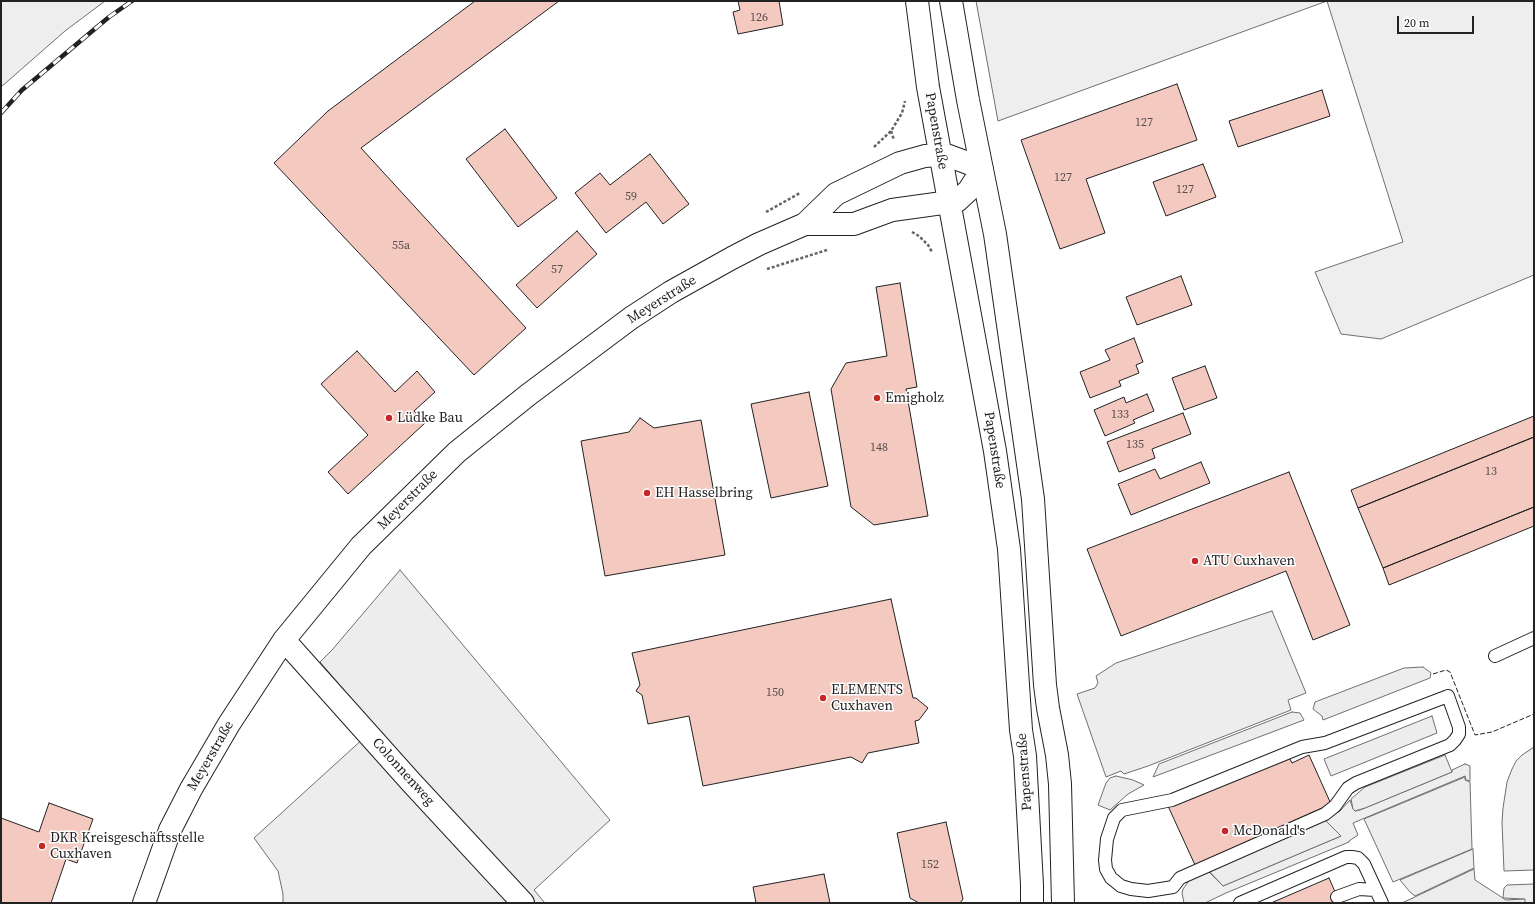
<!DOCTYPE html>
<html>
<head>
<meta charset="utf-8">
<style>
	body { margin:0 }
	#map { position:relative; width:1535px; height:904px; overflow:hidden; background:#fff; font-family:"Source Serif 4",serif }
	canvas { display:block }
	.frame { position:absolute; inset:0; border:2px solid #222; pointer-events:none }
	.scale { position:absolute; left:1397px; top:16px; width:77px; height:18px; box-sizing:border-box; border:2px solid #222; border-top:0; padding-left:5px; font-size:12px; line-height:14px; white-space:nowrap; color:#222; -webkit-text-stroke:3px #fff; paint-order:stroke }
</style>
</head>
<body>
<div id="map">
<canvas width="1535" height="904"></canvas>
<div class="frame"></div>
<div class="scale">20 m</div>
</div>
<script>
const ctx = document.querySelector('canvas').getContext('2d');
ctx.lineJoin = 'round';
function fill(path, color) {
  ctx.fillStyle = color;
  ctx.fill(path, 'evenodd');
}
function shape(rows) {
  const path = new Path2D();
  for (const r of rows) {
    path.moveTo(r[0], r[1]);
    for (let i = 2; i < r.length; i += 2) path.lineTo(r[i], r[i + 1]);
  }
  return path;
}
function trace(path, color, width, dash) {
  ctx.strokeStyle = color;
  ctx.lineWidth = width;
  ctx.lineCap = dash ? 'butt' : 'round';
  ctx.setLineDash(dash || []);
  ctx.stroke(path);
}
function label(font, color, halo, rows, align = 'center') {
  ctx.font = font + ' "Source Serif 4",serif';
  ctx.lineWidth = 3;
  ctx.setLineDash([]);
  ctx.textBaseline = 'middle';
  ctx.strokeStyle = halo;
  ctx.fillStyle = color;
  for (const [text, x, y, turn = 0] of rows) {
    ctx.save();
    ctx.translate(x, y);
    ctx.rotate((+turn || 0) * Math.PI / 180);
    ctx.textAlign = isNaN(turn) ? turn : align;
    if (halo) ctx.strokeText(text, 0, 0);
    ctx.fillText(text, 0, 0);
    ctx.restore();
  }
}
const green = shape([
	[1,1,105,1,65,31,1,87,1,1],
	[976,1,1534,1,1534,275,1381,339,1341,334,1315,272,1403,242,1327,1,998,121,976,1],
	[1534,747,1534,870,1504,871,1502,822,1503,808,1507,782,1512,769,1516,761,1522,755,1534,747],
	[1465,764,1470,766,1470,781,1466,780,1465,776,1353,823,1358,835,1349,841,1349,842,1226,893,1205,903,1184,903,1182,893,1183,889,1191,878,1207,870,1223,886,1341,836,1325,820,1340,811,1350,800,1353,809,1355,811,1360,810,1452,772,1452,770,1465,764],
	[1473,849,1474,868,1415,896,1410,892,1400,880,1473,849],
	[1534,884,1534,903,1525,903,1524,899,1503,898,1504,888,1507,885,1534,884]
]);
fill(green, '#eee');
trace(green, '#6f6f6f', 1);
const parking = shape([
	[400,570,610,820,534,890,545,903,283,903,283,894,278,871,254,838,376,727,320,662,332,650,400,570],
	[1272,611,1306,693,1288,700,1291,710,1148,766,1124,774,1121,771,1106,777,1077,694,1095,688,1098,683,1096,676,1116,663,1272,611],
	[1423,667,1431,673,1430,678,1323,720,1322,716,1313,709,1315,702,1404,668,1423,667],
	[1292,712,1300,713,1304,720,1153,777,1159,764,1292,712],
	[1432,716,1437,733,1331,776,1324,759,1432,716],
	[1445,755,1452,772,1365,808,1355,811,1353,809,1351,799,1365,787,1445,755],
	[1116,776,1133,780,1144,785,1128,794,1110,810,1098,805,1106,783,1110,778,1116,776],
	[1465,777,1465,780,1470,782,1472,849,1393,882,1364,819,1465,777],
	[1325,820,1341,836,1223,886,1208,870,1325,820],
	[1474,869,1475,880,1506,900,1525,899,1525,903,1402,903,1474,869]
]);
fill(parking, '#ededed');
trace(parking, '#6f6f6f', 1);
const building = shape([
	[475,1,559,1,361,148,526,328,474,375,274,163,328,111,475,1],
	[738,1,779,1,783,25,738,34,733,12,740,10,738,1],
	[1177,84,1197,140,1086,179,1105,233,1060,249,1021,140,1177,84],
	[1322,90,1330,116,1238,147,1229,121,1322,90],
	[505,129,557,198,518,227,466,159,505,129],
	[650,154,689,204,663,224,646,202,606,233,575,193,600,173,610,185,650,154],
	[1203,164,1216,197,1166,216,1153,182,1203,164],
	[577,231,597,254,537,308,516,285,577,231],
	[1181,276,1192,305,1137,325,1126,297,1181,276],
	[900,283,917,387,906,389,928,516,874,525,851,507,831,389,846,363,887,356,876,287,900,283],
	[1134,338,1143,362,1136,365,1139,373,1119,381,1121,386,1090,398,1080,372,1110,360,1105,350,1134,338],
	[357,351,395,392,417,371,435,392,414,411,425,423,348,494,328,472,368,435,321,384,357,351],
	[1205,366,1217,398,1184,410,1172,378,1205,366],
	[809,392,828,486,771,498,751,404,809,392],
	[1147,394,1154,411,1133,420,1135,423,1105,436,1094,410,1124,397,1126,403,1147,394],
	[1183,413,1191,434,1152,449,1155,458,1119,472,1107,442,1183,413],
	[1534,416,1534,437,1358,508,1351,490,1534,416],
	[640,418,654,428,701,420,725,555,605,576,581,441,629,432,640,418],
	[1534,437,1534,507,1383,568,1358,508,1534,437],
	[1201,462,1210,483,1131,515,1118,484,1155,469,1160,479,1201,462],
	[1289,472,1350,625,1313,640,1286,571,1121,636,1087,549,1289,472],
	[1534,507,1534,526,1389,585,1383,568,1534,507],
	[891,599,913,698,916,698,928,708,919,720,915,721,919,743,868,753,862,763,851,757,703,786,689,716,648,724,642,695,636,691,640,685,632,653,891,599],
	[1288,755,1292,763,1309,755,1331,804,1195,865,1168,806,1288,755],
	[49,803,93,819,77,863,66,859,51,903,1,903,1,818,39,832,49,803],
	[946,822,963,899,960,903,919,903,910,898,897,833,946,822],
	[824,874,830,903,756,903,753,887,824,874],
	[1329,878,1340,903,1271,903,1329,878]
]);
fill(building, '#f3c9c0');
trace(building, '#222', 1);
const lane = shape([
	[1495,656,1534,638],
	[1448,696,1459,727,1459,734,1455,740,1450,745,1356,783,1348,788,1335,806,1325,814,1180,878,1173,887,1148,891,1131,889,1121,886,1111,878,1106,869,1105,860,1107,839,1114,818,1122,810,1172,800,1302,747,1325,743,1448,696],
	[1337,897,1359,889,1375,890],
	[1240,903,1346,857,1352,857,1358,858,1364,864,1382,903]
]);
const street = shape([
	[284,640,411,782,523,903],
	[144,903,170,830,191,789,229,724,284,640,361,546,457,452,528,395,631,318,671,292,732,258,759,244,805,224,836,194,900,163,925,156,940,155,949,156,968,163,982,170,969,190,957,201,892,210,854,224,805,224]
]);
const primary = shape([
	[917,1,928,87,995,451,1009,549,1021,730,1025,756,1032,885,1032,903],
	[951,1,968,100,995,234,1033,499,1045,685,1048,708,1057,755,1060,784,1063,903]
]);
trace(lane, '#222', 14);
trace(street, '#222', 24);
trace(primary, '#222', 24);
trace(shape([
	[891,131,894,140],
	[874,147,891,131,902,113,905,101],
	[766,212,800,193],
	[912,232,919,236,928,245,932,252],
	[767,269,827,250]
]), '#646464', 2.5, [3, 2]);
trace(lane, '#fff', 12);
trace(street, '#fff', 22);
trace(primary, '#fff', 22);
const rail = shape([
	[1,113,22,90,109,17,132,1]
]);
trace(rail, '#222', 4.5);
trace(rail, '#fff', 3, [9]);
trace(shape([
	[1433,674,1446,670,1450,672,1475,735,1492,732,1534,714]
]), '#222', 1, [5, 2]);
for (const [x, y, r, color] of [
	[877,398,4,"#c62828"],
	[389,418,4,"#c62828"],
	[647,493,4,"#c62828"],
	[1195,561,4,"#c62828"],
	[823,698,4,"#c62828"],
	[1225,831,4,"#c62828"],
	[42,846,4,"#c62828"]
]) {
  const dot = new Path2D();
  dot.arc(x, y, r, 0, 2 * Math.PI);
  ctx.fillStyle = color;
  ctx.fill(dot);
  trace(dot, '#fff', 1.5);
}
label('12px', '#564c4a', null, [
	["126",759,18],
	["127",1144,123],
	["127",1063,178],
	["127",1185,190],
	["59",631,197],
	["55a",401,246],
	["57",557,270],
	["133",1120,415],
	["135",1135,445],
	["148",879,448],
	["13",1491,472],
	["150",775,693],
	["152",930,865]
]);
label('14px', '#222', '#fff', [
	["Papenstraße",936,131,80],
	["Meyerstraße",662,300,-32],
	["Papenstraße",994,450,81],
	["Meyerstraße",408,500,-45],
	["Meyerstraße",211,756,-60],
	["Colonnenweg",403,772,48],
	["Papenstraße",1025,772,-94]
]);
label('14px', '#222', '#fff', [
	["Emigholz",885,398],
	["Lüdke Bau",397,418],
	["EH Hasselbring",655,493],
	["ATU Cuxhaven",1203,561],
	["ELEMENTS",831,690],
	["Cuxhaven",831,706],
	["McDonald's",1233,831],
	["DKR Kreisgeschäftsstelle",50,838],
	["Cuxhaven",50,854]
], 'left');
</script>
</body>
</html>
